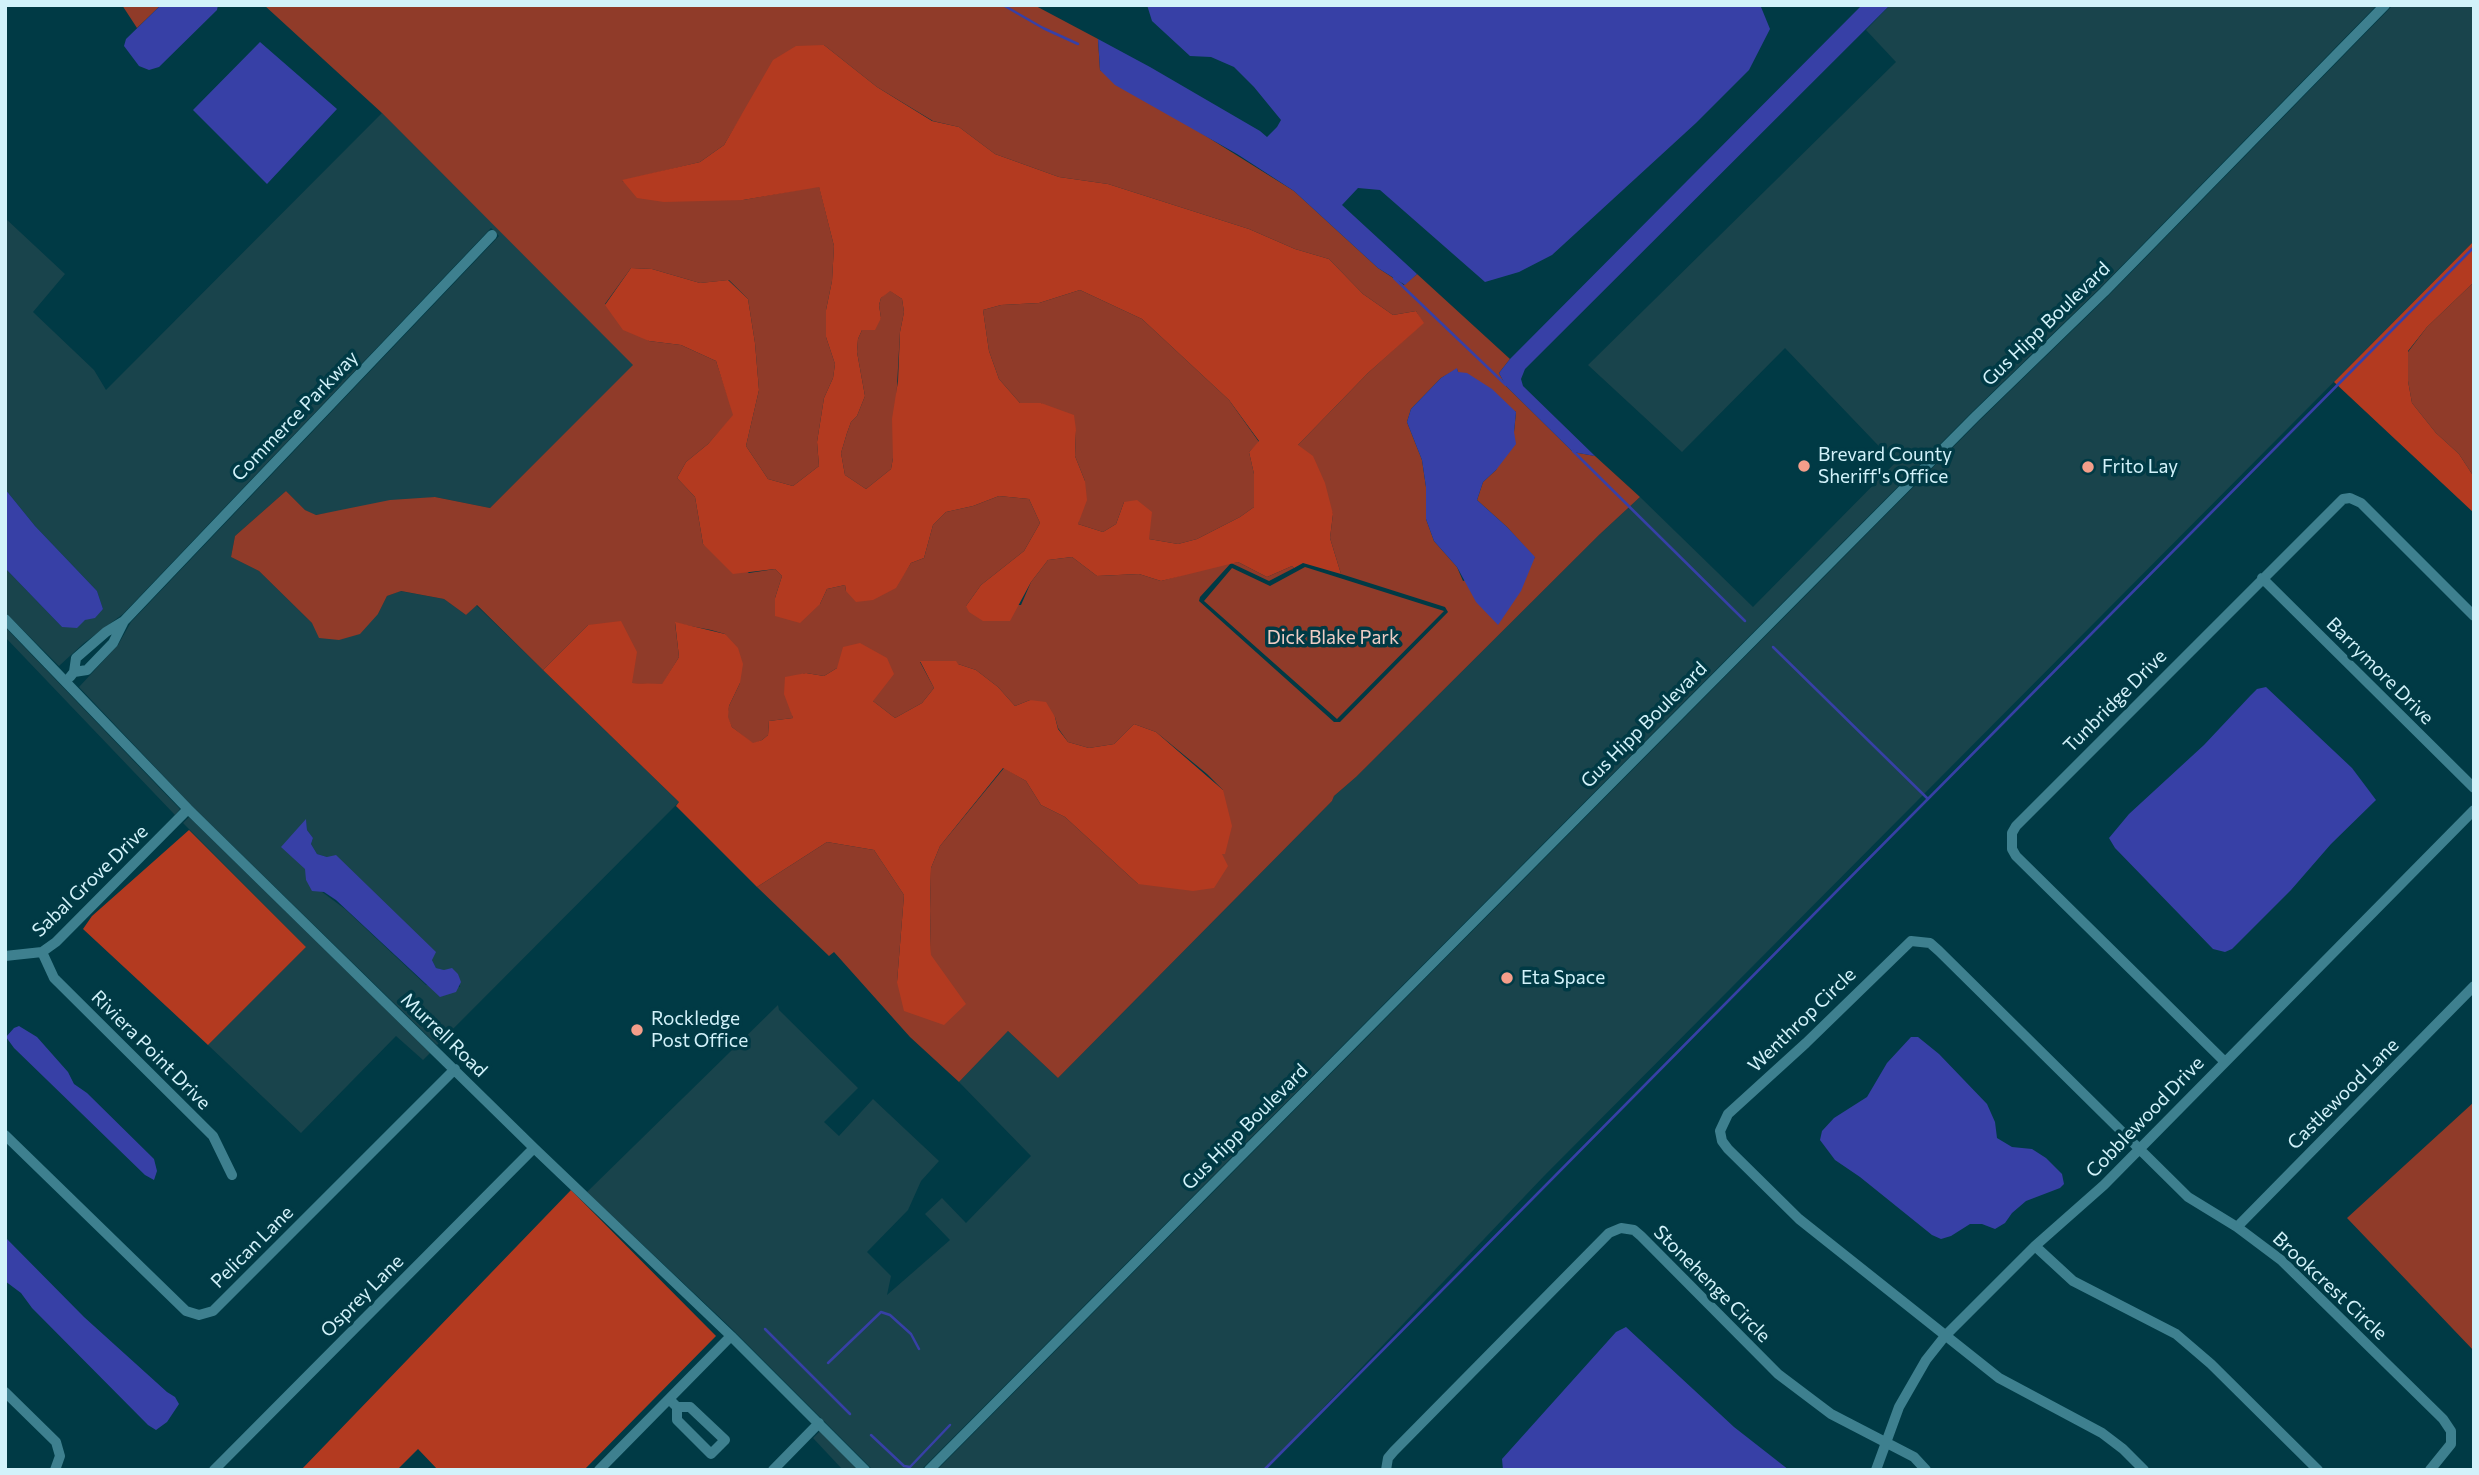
<!DOCTYPE html>
<html>
<head>
<meta charset="utf-8">
<style>
	body { margin:0 }
	#map { position:relative; width:2479px; height:1475px; overflow:hidden; background:#003a45; font-family:Commissioner,sans-serif }
	canvas { display:block }
	.frame { position:absolute; inset:0; border:7px solid #d2f2fa; pointer-events:none }
</style>
</head>
<body>
<div id="map">
<canvas width="2479" height="1475"></canvas>
<div class="frame"></div>
</div>
<script>
const ctx = document.querySelector('canvas').getContext('2d');
ctx.lineJoin = 'round';
function fill(path, color) {
  ctx.fillStyle = color;
  ctx.fill(path, 'evenodd');
}
function shape(rows) {
  const path = new Path2D();
  for (const r of rows) {
    path.moveTo(r[0], r[1]);
    for (let i = 2; i < r.length; i += 2) path.lineTo(r[i], r[i + 1]);
  }
  return path;
}
function trace(path, color, width, dash) {
  ctx.strokeStyle = color;
  ctx.lineWidth = width;
  ctx.lineCap = dash ? 'butt' : 'round';
  ctx.setLineDash(dash || []);
  ctx.stroke(path);
}
function label(font, color, halo, rows, align = 'center') {
  ctx.font = font + ' Commissioner,sans-serif';
  ctx.lineWidth = 7;
  ctx.setLineDash([]);
  ctx.textBaseline = 'middle';
  ctx.strokeStyle = halo;
  ctx.fillStyle = color;
  for (const [text, x, y, turn = 0] of rows) {
    ctx.save();
    ctx.translate(x, y);
    ctx.rotate((+turn || 0) * Math.PI / 180);
    ctx.textAlign = isNaN(turn) ? turn : align;
    if (halo) ctx.strokeText(text, 0, 0);
    ctx.fillText(text, 0, 0);
    ctx.restore();
  }
}
fill(shape([
	[1890,5,2377,5,2100,288,1971,413,921,1470,873,1470,731,1328,587,1192,778,1005,779,1010,858,1088,824,1122,839,1136,873,1099,939,1161,921,1181,908,1210,867,1252,891,1276,887,1295,950,1240,925,1214,942,1198,966,1223,1031,1156,959,1082,1008,1031,1058,1078,1332,801,1334,796,1356,777,1600,534,1640,497,1753,607,1895,463,1785,348,1682,452,1588,365,1896,62,1866,30],
	[2393,5,2474,5,2474,241,1544,1176,1264,1470,937,1470,1979,421,2108,296],
	[382,113,634,365,490,508,435,497,315,515,305,510,286,491,235,536,231,557,259,571,312,623,378,614,387,596,400,591,444,599,466,615,476,605,679,802,437,1045,192,806,79,687,118,645,131,622,499,236,491,228,123,614,84,643,59,666,5,612,5,568,62,627,85,620,103,609,97,591,35,526,5,489,5,218,65,274,33,312,94,370,106,390],
	[306,820,307,830,313,838,311,844,317,854,327,857,432,960,436,968,458,974,460,987,426,985,345,909,306,880],
	[5,627,180,809,175,815,5,637],
	[189,817,430,1053,423,1060,396,1036,301,1133,208,1045,306,947,183,823],
	[820,1431,858,1470,843,1470,813,1438]
]), '#19444c');
fill(shape([
	[122,5,161,5,137,28],
	[264,5,1034,5,1098,39,1100,70,1294,191,1378,268,1404,285,1417,274,1510,359,1499,373,1506,386,1573,452,1595,456,1640,497,1600,534,1356,777,1334,796,1332,801,1058,1078,1008,1031,959,1082,910,1037,834,952,829,956,757,887,827,842,874,850,904,895,897,982,931,955,930,910,931,868,940,846,1004,768,1026,781,1041,805,1065,817,1138,884,1221,854,1223,790,1207,774,1156,732,1134,724,1114,744,1089,748,1068,742,1058,728,1055,717,1030,700,1015,706,998,687,976,670,958,664,920,662,934,688,922,703,895,718,873,701,837,668,824,676,806,673,786,679,785,685,793,718,769,721,768,735,762,740,753,744,732,727,727,717,729,706,740,683,725,634,711,630,675,623,679,657,662,685,632,683,588,625,543,670,477,605,466,615,444,599,401,591,387,596,378,614,360,634,339,640,319,638,312,623,259,571,231,557,235,536,286,491,305,510,316,515,390,500,435,497,490,508,633,365,382,113],
	[824,45,877,87,933,121,959,127,995,154,1059,177,1108,184,1249,229,1295,249,1329,259,1363,294,1393,315,1416,311,1423,323,1368,373,1297,446,1333,514,1330,538,1341,574,1445,607,1448,612,1340,722,1334,722,1199,601,1200,597,1231,563,1269,581,1294,568,1292,566,1267,577,1238,562,1218,565,1161,581,1139,574,1097,576,1072,557,1048,560,1031,582,1021,605,966,606,981,585,1024,551,1040,523,1029,499,999,496,973,506,946,512,933,525,924,558,911,563,896,586,846,591,845,585,827,589,820,604,775,598,782,576,775,569,749,573,703,544,695,497,677,478,686,462,708,444,734,415,716,361,681,345,649,341,605,304,631,268,652,269,700,283,729,280,748,299,755,343,759,390,746,446,768,479,793,486,819,466,817,442,824,398,833,378,835,364,826,337,826,310,832,281,834,246,819,186,743,200,622,181,700,162,724,145,742,115],
	[1457,369,1458,372,1516,412,1514,432,1496,470,1483,482,1477,500,1507,527,1535,558,1463,581,1457,567,1434,541,1426,519,1426,487,1422,460,1407,422,1411,409,1441,378],
	[2474,282,2474,477,2459,454,2436,433,2412,403,2408,381,2408,352,2427,327],
	[889,290,902,299,904,312,900,332,893,458,891,469,866,489,845,475,841,453,847,433,851,422,857,416,865,396,857,352,858,339,862,330,869,328,881,318,879,305,881,298],
	[1080,290,1142,319,1229,400,1259,442,1249,452,1254,474,1254,507,1240,517,1197,539,1178,544,1149,539,1124,502,1116,524,1103,532,1078,524,1085,481,1075,456,1076,430,1041,403,1020,403,999,379,989,351,983,310,1001,305,1039,303],
	[1305,567,1444,611,1337,719,1204,601,1232,568,1270,586],
	[2474,1102,2474,1351,2347,1218]
]), '#903b29');
fill(shape([
	[824,45,877,87,932,121,959,127,995,154,1059,177,1108,184,1249,229,1295,249,1329,259,1363,294,1393,315,1416,311,1424,323,1368,373,1298,445,1313,456,1325,483,1333,514,1330,538,1341,574,1303,563,1294,568,1292,566,1267,577,1238,562,1161,581,1139,574,1097,576,1072,557,1048,560,1031,582,1010,621,983,621,969,612,966,606,981,585,1024,551,1040,523,1029,499,999,496,973,506,946,512,933,525,924,558,911,563,896,588,873,600,856,602,846,591,845,585,827,589,820,604,800,623,775,616,775,598,782,576,775,569,733,574,703,544,695,497,677,478,686,462,708,444,733,415,716,361,681,345,649,341,623,330,605,305,631,268,652,269,700,283,728,280,748,299,755,343,759,390,746,446,768,479,793,486,819,466,817,442,824,398,833,378,835,364,826,337,826,310,832,281,834,246,819,187,743,200,664,202,637,198,622,180,700,162,724,145,773,60,796,46],
	[1080,290,1142,319,1229,400,1259,441,1249,452,1254,474,1254,507,1240,517,1197,539,1178,544,1149,539,1152,512,1137,500,1124,502,1116,524,1103,532,1078,524,1087,500,1085,481,1075,456,1076,430,1074,415,1041,403,1020,403,999,379,989,351,983,310,1001,305,1039,303],
	[890,291,902,299,904,312,900,332,898,381,892,419,893,458,891,469,866,489,845,475,841,453,847,433,851,422,857,416,865,396,857,352,858,339,862,330,875,330,881,318,879,305,881,298],
	[2474,241,2474,282,2427,327,2408,351,2408,381,2412,403,2436,433,2459,454,2474,477,2474,513,2334,382],
	[621,621,637,652,632,683,662,684,679,657,675,622,725,634,738,648,743,664,740,683,729,706,728,717,732,727,753,743,762,740,768,735,769,721,793,718,784,694,785,677,806,673,824,676,837,668,843,647,860,643,887,658,894,674,873,701,895,718,922,703,934,688,920,661,956,661,958,664,976,670,998,687,1015,706,1030,700,1046,702,1055,717,1058,729,1068,742,1089,748,1114,744,1134,724,1156,732,1223,790,1232,826,1225,854,1222,854,1228,866,1214,888,1193,891,1138,884,1065,817,1041,805,1026,781,1003,768,940,846,931,868,930,910,931,955,966,1004,944,1025,904,1011,897,982,904,895,874,850,827,842,757,887,676,806,679,802,543,670,588,625],
	[189,830,306,947,208,1045,83,929,92,916],
	[571,1190,716,1336,584,1470,438,1470,418,1449,397,1470,301,1470]
]), '#b33a20');
fill(shape([
	[161,5,218,5,217,10,159,67,149,70,139,66,124,46,126,39],
	[1147,5,1754,5,1761,7,1770,29,1749,70,1696,123,1552,255,1519,272,1485,282,1380,190,1358,188,1342,205,1417,274,1405,285,1378,268,1294,191,1237,154,1115,85,1100,70,1098,39,1150,67,1260,131,1267,137,1277,127,1281,120,1254,87,1234,67,1211,57,1190,56,1152,21],
	[1862,5,1890,5,1525,369,1521,379,1523,386,1595,456,1573,452,1506,386,1499,373,1510,359],
	[260,42,337,109,267,184,193,110],
	[1457,368,1458,372,1467,373,1492,389,1516,412,1514,432,1516,444,1496,470,1483,482,1477,500,1507,527,1535,557,1521,591,1498,625,1476,602,1457,567,1434,541,1426,519,1426,487,1422,460,1407,422,1411,409,1441,378],
	[5,489,35,526,97,591,103,609,95,618,85,620,77,628,62,627,5,568],
	[2266,687,2352,768,2376,800,2331,844,2291,890,2232,949,2225,952,2213,949,2115,848,2109,838,2129,814,2204,745,2251,695,2257,689],
	[306,819,307,830,313,838,311,844,317,854,327,857,336,855,436,952,432,960,436,968,444,970,452,968,458,974,461,982,456,992,440,997,336,900,324,892,312,891,306,880,305,869,281,847],
	[19,1026,37,1037,68,1072,74,1084,87,1093,154,1159,157,1171,154,1180,145,1175,14,1048,6,1037,14,1028],
	[1911,1037,1918,1037,1939,1054,1987,1104,1995,1122,1997,1138,2012,1147,2032,1149,2046,1158,2062,1174,2064,1184,2060,1188,2026,1201,2012,1213,2005,1223,1995,1229,1982,1224,1970,1224,1951,1236,1941,1239,1932,1235,1860,1177,1835,1160,1820,1140,1822,1131,1834,1118,1867,1097,1887,1063],
	[5,1237,84,1317,167,1392,175,1397,179,1404,167,1422,156,1430,148,1425,32,1308,21,1293,5,1281],
	[1626,1327,1734,1427,1789,1470,1503,1470,1502,1459,1616,1332]
]), '#3740a6');
trace(shape([
	[1003,5,1043,28,1078,44],
	[1394,278,1506,385],
	[1573,451,1745,621],
	[1773,647,1928,799],
	[765,1329,850,1414],
	[828,1363,881,1312,890,1315,911,1334,919,1349],
	[871,1435,904,1466,910,1467,950,1425],
	[1264,1470,2474,247]
]), '#3740a6', 2.5);
trace(shape([
	[2262,578,2474,788],
	[5,619,188,809,534,1148,731,1336,865,1470],
	[74,672,76,658,106,632,124,621,492,235],
	[70,677,74,672,87,670,113,643,124,621],
	[42,952,54,978,213,1136,232,1175],
	[5,956,42,952,56,942,188,809],
	[2224,1061,2016,856,2012,849,2012,833,2016,826,2343,499,2350,498,2361,503,2474,616],
	[5,1135,186,1311,199,1315,213,1311,455,1069],
	[2237,1227,2474,986],
	[2035,1246,2073,1281,2176,1334,2211,1364,2318,1470],
	[5,1392,56,1442,60,1456,55,1470],
	[669,1399,677,1407,690,1407,725,1440,711,1454,677,1420,677,1407],
	[214,1470,534,1148],
	[599,1470,731,1336],
	[773,1470,819,1423],
	[929,1470,1975,417,2104,292,2385,5],
	[1386,1470,1388,1458,1394,1451,1609,1233,1621,1228,1634,1230,1641,1236,1778,1374,1831,1414,1914,1457,1926,1470],
	[1876,1470,1899,1407,1926,1360,1945,1336,2035,1246,2104,1185,2474,810],
	[2144,1470,2123,1449,2102,1433,1999,1378,1799,1219,1728,1149,1722,1141,1720,1131,1728,1114,1806,1043,1911,941,1930,943,1939,951,2188,1197,2237,1227,2281,1260,2443,1419,2451,1431,2451,1444,2430,1470]
]), '#3e808f', 10);
for (const [x, y, r, color] of [
	[1804,466,7,"#f49e8a"],
	[2088,467,7,"#f49e8a"],
	[1507,978,7,"#f49e8a"],
	[637,1030,7,"#f49e8a"]
]) {
  const dot = new Path2D();
  dot.arc(x, y, r, 0, 2 * Math.PI);
  ctx.fillStyle = color;
  ctx.fill(dot);
  trace(dot, '#003a45', 2.5);
}
label('19px', '#d2f2fa', '#003a45', [
	["Gus Hipp Boulevard",2046,324,-44],
	["Commerce Parkway",295,416,-46],
	["Barrymore Drive",2380,671,45],
	["Tunbridge Drive",2115,701,-45],
	["Gus Hipp Boulevard",1644,725,-45],
	["Sabal Grove Drive",90,881,-44],
	["Wenthrop Circle",1802,1020,-44],
	["Murrell Road",444,1035,44],
	["Riviera Point Drive",151,1050,45],
	["Castlewood Lane",2343,1094,-45],
	["Cobblewood Drive",2145,1117,-46],
	["Gus Hipp Boulevard",1245,1127,-45],
	["Pelican Lane",252,1247,-45],
	["Stonehenge Circle",1712,1284,45],
	["Brookcrest Circle",2330,1286,43],
	["Osprey Lane",362,1296,-45]
]);
label('19px', '#d2f2fa', '#003a45', [
	["Brevard County",1818,455],
	["Sheriff's Office",1818,477],
	["Frito Lay",2102,467],
	["Eta Space",1521,978],
	["Rockledge",651,1019],
	["Post Office",651,1041]
], 'left');
label('19px', '#edcdc5', '#003a45', [
	["Dick Blake Park",1333,638]
]);
</script>
</body>
</html>
